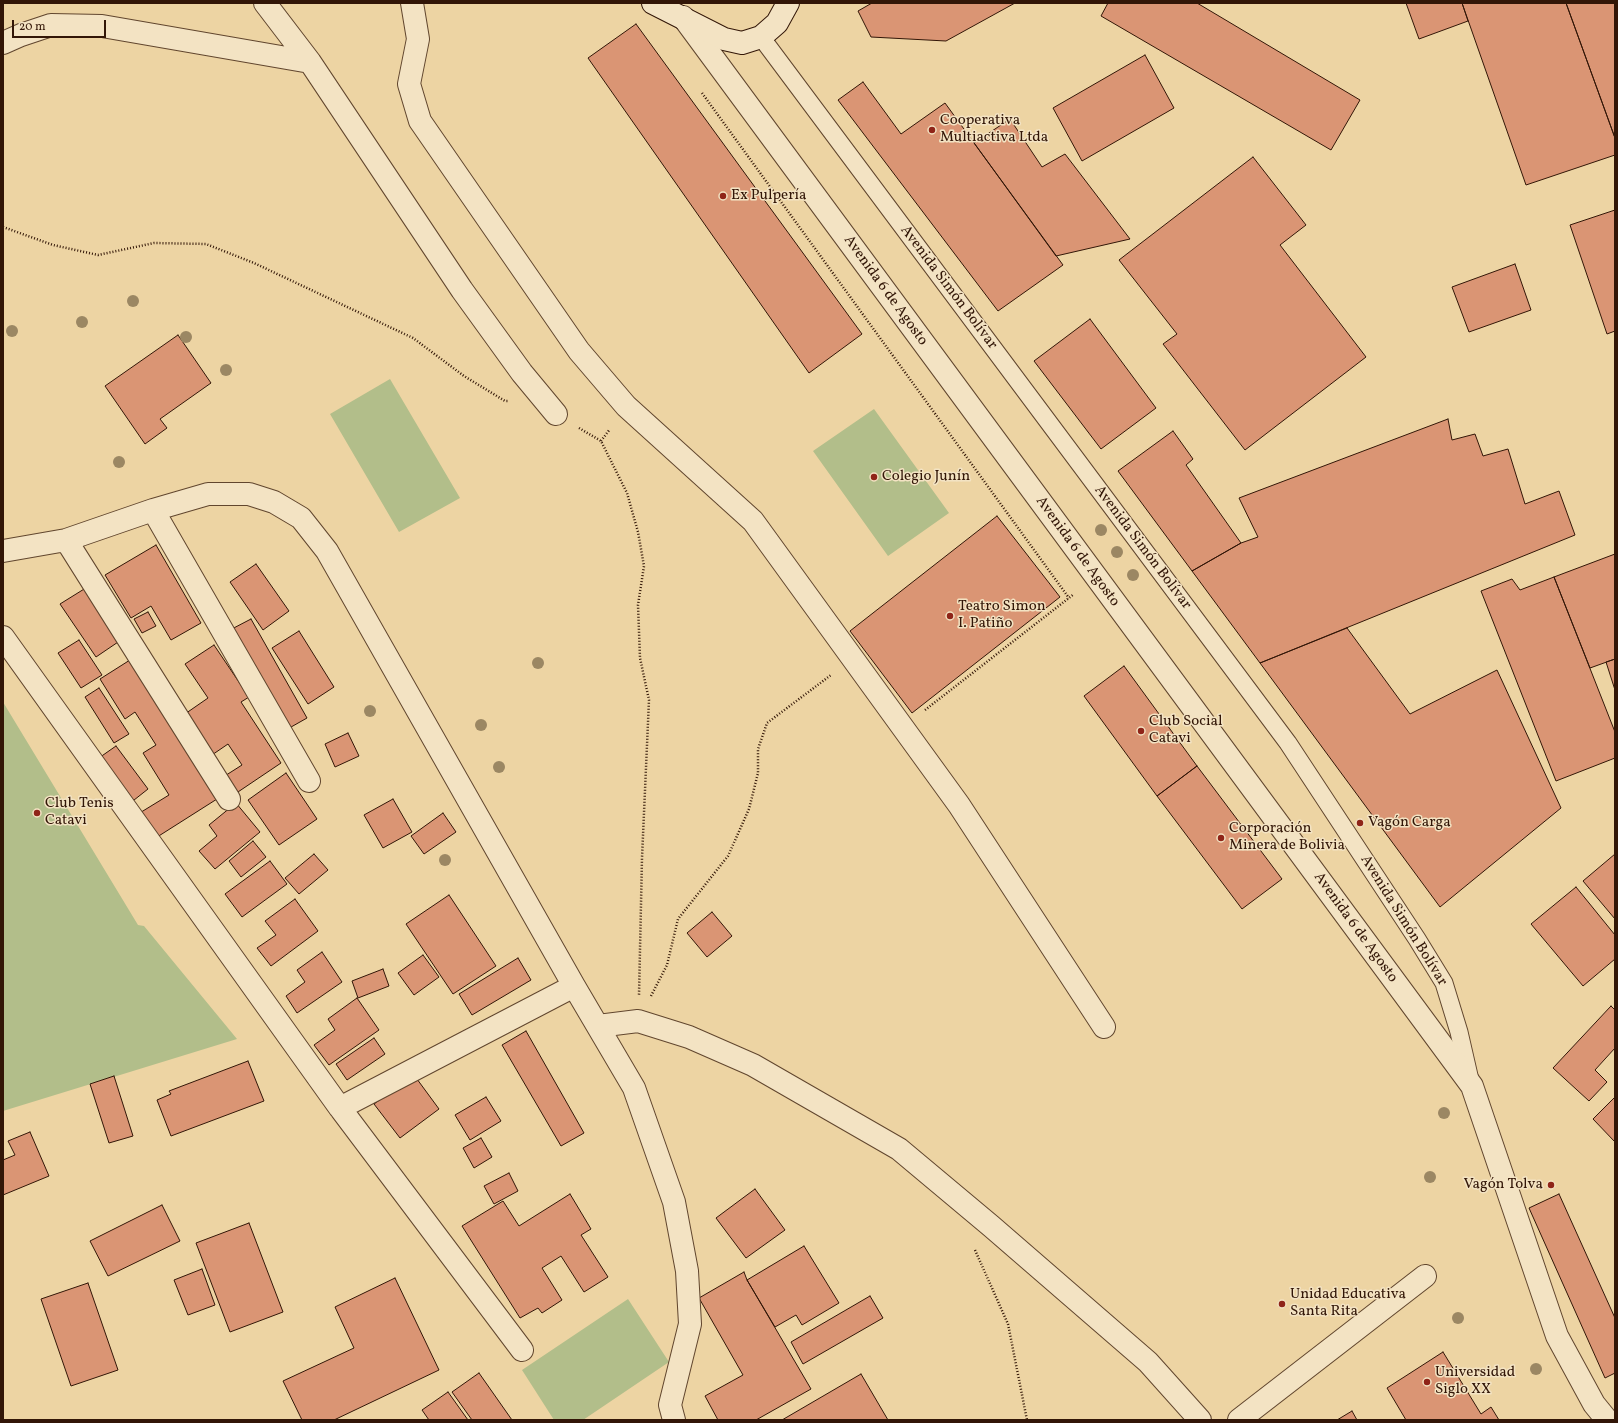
<!DOCTYPE html>
<html>
<head>
<meta charset="utf-8">
<style>
	body { margin:0 }
	#map { position:relative; width:1618px; height:1423px; overflow:hidden; background:#edd4a3; font-family:Vollkorn,serif }
	canvas { display:block }
	.frame { position:absolute; inset:0; border:4px solid #321607; pointer-events:none }
	.scale { position:absolute; left:12px; top:20px; width:94px; height:18px; box-sizing:border-box; border:2px solid #321607; border-top:0; padding-left:5px; font-size:12px; line-height:14px; white-space:nowrap; color:#321607; -webkit-text-stroke:3px #f3e3c3; paint-order:stroke }
</style>
</head>
<body>
<div id="map">
<canvas width="1618" height="1423"></canvas>
<div class="frame"></div>
<div class="scale">20 m</div>
</div>
<script>
const ctx = document.querySelector('canvas').getContext('2d');
ctx.lineJoin = 'round';
function fill(path, color) {
  ctx.fillStyle = color;
  ctx.fill(path, 'evenodd');
}
function shape(rows) {
  const path = new Path2D();
  for (const r of rows) {
    path.moveTo(r[0], r[1]);
    for (let i = 2; i < r.length; i += 2) path.lineTo(r[i], r[i + 1]);
  }
  return path;
}
function trace(path, color, width, dash) {
  ctx.strokeStyle = color;
  ctx.lineWidth = width;
  ctx.lineCap = dash ? 'butt' : 'round';
  ctx.setLineDash(dash || []);
  ctx.stroke(path);
}
function label(font, color, halo, rows, align = 'center') {
  ctx.font = font + ' Vollkorn,serif';
  ctx.lineWidth = 3;
  ctx.setLineDash([]);
  ctx.textBaseline = 'middle';
  ctx.strokeStyle = halo;
  ctx.fillStyle = color;
  for (const [text, x, y, turn = 0] of rows) {
    ctx.save();
    ctx.translate(x, y);
    ctx.rotate((+turn || 0) * Math.PI / 180);
    ctx.textAlign = isNaN(turn) ? turn : align;
    if (halo) ctx.strokeText(text, 0, 0);
    ctx.fillText(text, 0, 0);
    ctx.restore();
  }
}
fill(shape([
	[390,379,460,498,399,532,330,414],
	[874,409,949,513,888,556,813,451],
	[3,702,138,925,144,926,237,1039,3,1111],
	[628,1299,669,1362,583,1420,554,1420,522,1370]
]), '#b2be8a');
const building = shape([
	[872,3,1015,3,946,41,871,37,858,11,872,3],
	[1108,3,1197,3,1360,100,1331,150,1101,16,1108,3],
	[1406,3,1462,3,1468,21,1419,39,1406,3],
	[1462,3,1566,3,1615,138,1615,155,1526,185,1462,3],
	[1566,3,1615,3,1615,138,1566,3],
	[636,24,862,334,809,373,588,58,636,24],
	[1145,55,1174,108,1082,161,1053,108,1145,55],
	[863,82,901,134,945,103,1063,265,998,311,838,100,863,82],
	[1010,119,1042,167,1065,154,1130,239,1056,256,974,143,1010,119],
	[1253,157,1306,225,1280,245,1366,357,1245,450,1163,344,1177,334,1119,260,1253,157],
	[1615,210,1615,331,1607,334,1570,225,1615,210],
	[1515,264,1531,310,1469,332,1452,287,1515,264],
	[1090,319,1156,408,1101,449,1034,361,1090,319],
	[178,335,211,383,160,419,167,428,145,444,105,386,178,335],
	[1448,419,1452,440,1475,434,1483,456,1508,449,1525,504,1559,491,1575,535,1260,663,1192,571,1241,543,1258,537,1239,498,1448,419],
	[1173,431,1193,459,1186,465,1241,543,1192,571,1118,471,1173,431],
	[997,516,1060,597,912,713,850,631,997,516],
	[156,545,201,623,171,640,151,606,131,618,105,575,156,545],
	[1615,554,1615,659,1590,668,1554,577,1615,554],
	[256,564,289,611,263,630,230,582,256,564],
	[1554,577,1615,732,1615,758,1556,781,1481,591,1512,579,1520,590,1554,577],
	[89,586,124,638,96,657,60,604,89,586],
	[148,612,156,626,142,633,134,619,148,612],
	[251,619,307,718,284,731,228,631,251,619],
	[1347,628,1410,714,1497,670,1561,808,1440,907,1260,663,1347,628],
	[299,631,334,687,308,704,272,648,299,631],
	[79,640,102,675,81,688,58,653,79,640],
	[214,645,249,697,241,702,281,763,232,796,220,779,242,765,228,744,209,757,182,716,208,698,185,664,214,645],
	[1615,659,1615,690,1606,662,1615,659],
	[130,660,217,799,154,839,138,814,169,795,143,753,156,745,135,712,125,719,100,679,130,660],
	[1124,666,1197,766,1157,796,1084,696,1124,666],
	[99,688,129,734,114,743,85,697,99,688],
	[348,733,359,756,335,767,325,744,348,733],
	[116,746,148,789,129,804,96,760,116,746],
	[1197,766,1282,879,1242,909,1157,796,1197,766],
	[286,773,317,819,279,845,248,800,286,773],
	[393,799,412,832,383,848,364,815,393,799],
	[236,803,260,832,215,869,199,851,217,836,209,825,236,803],
	[443,813,456,832,424,854,411,836,443,813],
	[253,841,266,857,241,877,229,861,253,841],
	[314,854,328,870,299,894,285,878,314,854],
	[1615,854,1615,919,1583,881,1615,854],
	[270,861,287,884,242,917,225,894,270,861],
	[1576,887,1615,935,1615,959,1583,986,1531,924,1576,887],
	[449,895,496,966,453,994,406,924,449,895],
	[295,899,318,931,271,966,257,948,276,935,265,921,295,899],
	[712,912,732,936,707,957,687,933,712,912],
	[322,952,342,982,297,1013,286,996,305,982,297,970,322,952],
	[423,955,439,977,414,995,398,973,423,955],
	[518,958,531,980,472,1015,459,994,518,958],
	[383,969,389,986,358,998,352,981,383,969],
	[357,998,379,1030,329,1065,314,1045,335,1030,328,1019,357,998],
	[1611,1006,1615,1010,1615,1048,1595,1070,1607,1082,1589,1101,1553,1068,1611,1006],
	[526,1031,584,1133,561,1146,502,1045,526,1031],
	[374,1038,385,1054,347,1080,336,1064,374,1038],
	[248,1061,264,1101,171,1136,157,1100,171,1094,169,1091,248,1061],
	[414,1075,439,1109,400,1138,374,1104,414,1075],
	[114,1076,133,1136,109,1143,90,1084,114,1076],
	[486,1097,501,1121,470,1140,455,1115,486,1097],
	[1615,1097,1615,1142,1593,1119,1615,1097],
	[30,1132,49,1176,3,1195,3,1160,15,1155,8,1141,30,1132],
	[481,1138,492,1157,474,1168,463,1148,481,1138],
	[509,1173,518,1191,494,1204,484,1186,509,1173],
	[755,1189,785,1230,746,1258,716,1218,755,1189],
	[570,1194,591,1229,581,1235,608,1277,584,1292,561,1256,542,1268,562,1300,542,1313,538,1308,520,1318,462,1226,503,1201,519,1226,570,1194],
	[1559,1194,1615,1318,1615,1373,1605,1378,1529,1208,1559,1194],
	[162,1205,180,1241,108,1276,90,1241,162,1205],
	[249,1223,283,1312,230,1332,196,1243,249,1223],
	[804,1246,839,1303,802,1325,796,1315,775,1327,747,1280,804,1246],
	[202,1269,215,1305,188,1315,174,1280,202,1269],
	[744,1272,747,1280,811,1389,756,1420,718,1420,705,1396,743,1375,699,1298,744,1272],
	[395,1278,439,1370,334,1420,302,1420,283,1381,354,1348,335,1307,395,1278],
	[88,1283,118,1370,71,1386,41,1299,88,1283],
	[870,1296,883,1318,803,1364,791,1342,870,1296],
	[1443,1352,1481,1414,1491,1407,1499,1420,1406,1420,1387,1388,1443,1352],
	[479,1373,512,1420,472,1420,452,1392,479,1373],
	[861,1374,888,1420,782,1420,861,1374],
	[448,1392,468,1420,429,1420,422,1410,448,1392],
	[1352,1411,1357,1420,1337,1420,1352,1411]
]);
fill(building, '#da9574');
trace(building, '#321607', 1);
const service = shape([
	[761,37,1288,743,1417,939,1444,983,1459,1032,1470,1080]
]);
const minor = shape([
	[265,3,310,62,462,290,522,373,556,414],
	[412,3,418,39,409,84,420,121,579,351,626,406,753,521,959,805,1104,1027],
	[683,17,1472,1086,1557,1336,1594,1404,1607,1420],
	[3,43,21,35,51,25,102,26,310,62],
	[153,510,309,781],
	[66,540,229,799],
	[3,551,66,540,153,510,208,494,249,494,274,502,301,518,327,551,574,986,634,1088,674,1202,687,1271,690,1324,670,1405,674,1420],
	[3,637,340,1108,522,1350],
	[598,1026,638,1021,689,1037,753,1065,899,1149,991,1226,1148,1362,1200,1420],
	[340,1108,574,986],
	[1239,1420,1425,1276]
]);
const secondary = shape([
	[653,3,724,39,742,43,761,37,777,23,788,3]
]);
trace(service, '#61462e', 19);
trace(minor, '#61462e', 24);
trace(secondary, '#321607', 24);
trace(shape([
	[702,93,1069,598],
	[3,227,53,245,98,255,154,243,206,244,254,263,413,338,464,376,505,401,509,401],
	[579,428,601,441,627,493,638,532,644,566,638,605,640,658,649,700,642,858,639,995],
	[601,441,610,429],
	[925,710,1074,594],
	[651,996,667,965,678,919,728,856,749,809,758,773,758,749,767,723,831,675],
	[975,1250,1008,1324,1027,1420]
]), '#321607', 2.5, [1, 2]);
trace(service, '#f3e3c3', 17);
trace(minor, '#f3e3c3', 22);
trace(secondary, '#f3e3c3', 22);
ctx.fillStyle = '#9b8763';
for (const [x, y] of [
	[133,301],
	[82,322],
	[12,331],
	[186,337],
	[226,370],
	[119,462],
	[1101,530],
	[1117,552],
	[1133,575],
	[538,663],
	[370,711],
	[481,725],
	[499,767],
	[445,860],
	[1444,1113],
	[1430,1177],
	[1458,1318],
	[1536,1369]
]) {
  ctx.beginPath();
  ctx.arc(x, y, 6, 0, 2 * Math.PI);
  ctx.fill();
}
for (const [x, y, r, color] of [
	[932,130,4,"#8f2418"],
	[723,196,4,"#8f2418"],
	[874,477,4,"#8f2418"],
	[950,616,4,"#8f2418"],
	[1141,731,4,"#8f2418"],
	[37,813,4,"#8f2418"],
	[1360,823,4,"#8f2418"],
	[1221,838,4,"#8f2418"],
	[1551,1185,4,"#8f2418"],
	[1282,1304,4,"#8f2418"],
	[1427,1382,4,"#8f2418"]
]) {
  const dot = new Path2D();
  dot.arc(x, y, r, 0, 2 * Math.PI);
  ctx.fillStyle = color;
  ctx.fill(dot);
  trace(dot, '#f3e3c3', 1.5);
}
label('15px', '#321607', '#f3e3c3', [
	["Cooperativa",940,121],
	["Multiactiva Ltda",940,138],
	["Ex Pulpería",731,196],
	["Colegio Junín",882,477],
	["Teatro Simon",958,607],
	["I. Patiño",958,624],
	["Club Social",1149,722],
	["Catavi",1149,739],
	["Club Tenis",45,804],
	["Catavi",45,821],
	["Vagón Carga",1368,823],
	["Corporación",1229,829],
	["Minera de Bolivia",1229,846],
	["Vagón Tolva",1543,1185,"right"],
	["Unidad Educativa",1290,1295],
	["Santa Rita",1290,1312],
	["Universidad",1435,1373],
	["Siglo XX",1435,1390]
], 'left');
label('15px', '#321607', '#f3e3c3', [
	["Avenida Simón Bolívar",948,288,53],
	["Avenida 6 de Agosto",885,291,54],
	["Avenida Simón Bolívar",1142,548,53],
	["Avenida 6 de Agosto",1077,552,54],
	["Avenida Simón Bolívar",1403,921,58],
	["Avenida 6 de Agosto",1355,928,54]
]);
</script>
</body>
</html>
